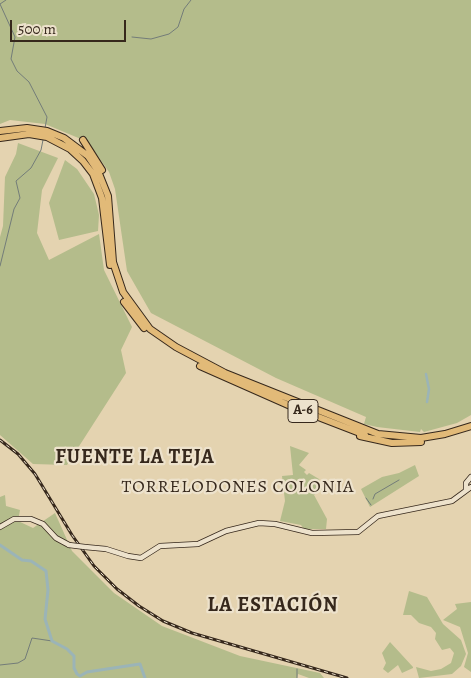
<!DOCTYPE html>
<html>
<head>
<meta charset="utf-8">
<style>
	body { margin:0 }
	#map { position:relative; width:471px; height:678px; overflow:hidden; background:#e4d3b0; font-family:Alegreya,serif }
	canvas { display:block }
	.scale { position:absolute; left:10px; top:20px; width:116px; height:22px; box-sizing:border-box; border:2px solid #36281c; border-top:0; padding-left:6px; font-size:15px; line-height:18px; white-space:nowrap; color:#36281c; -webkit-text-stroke:4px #ede2cc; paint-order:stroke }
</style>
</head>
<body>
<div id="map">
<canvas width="471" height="678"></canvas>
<div class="scale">500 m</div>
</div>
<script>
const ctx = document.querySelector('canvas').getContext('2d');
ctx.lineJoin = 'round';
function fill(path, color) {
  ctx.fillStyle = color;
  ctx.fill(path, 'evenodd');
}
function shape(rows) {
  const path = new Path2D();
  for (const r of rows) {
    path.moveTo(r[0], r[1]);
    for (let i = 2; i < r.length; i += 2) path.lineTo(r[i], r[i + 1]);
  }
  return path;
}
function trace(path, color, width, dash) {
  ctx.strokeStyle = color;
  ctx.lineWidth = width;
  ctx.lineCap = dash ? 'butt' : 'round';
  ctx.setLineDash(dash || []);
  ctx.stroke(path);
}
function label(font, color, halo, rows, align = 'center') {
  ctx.font = font + ' Alegreya,serif';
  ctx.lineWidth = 4.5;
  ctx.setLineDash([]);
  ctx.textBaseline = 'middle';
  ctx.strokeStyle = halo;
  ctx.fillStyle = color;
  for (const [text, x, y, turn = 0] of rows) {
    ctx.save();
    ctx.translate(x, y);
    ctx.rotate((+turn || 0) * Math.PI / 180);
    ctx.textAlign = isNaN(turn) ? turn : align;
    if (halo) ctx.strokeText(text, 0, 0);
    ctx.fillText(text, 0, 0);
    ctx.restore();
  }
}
fill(shape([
	[0,0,471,0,471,415,457,423,424,432,421,429,420,432,377,427,364,424,366,417,276,378,151,313,127,271,115,189,109,172,88,142,45,124,10,120,0,124],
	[18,143,58,158,42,190,37,233,49,260,99,234,104,270,132,327,121,350,126,373,67,465,33,464,0,435,0,237,3,226,5,177,16,154],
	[65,160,77,169,94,194,99,215,98,231,59,240,49,203],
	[290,446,309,453,299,465,306,470,304,472,307,475,309,473,319,479,324,489,314,495,327,519,326,529,304,529,301,525,280,521,285,501,282,476,293,475],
	[415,465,419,476,370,507,361,489,382,477,399,473],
	[5,495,6,506,20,510,18,521,33,528,55,513,72,551,114,593,162,626,240,656,320,673,324,678,309,678,298,674,297,678,0,678,0,497],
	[409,591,427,597,443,624,461,640,466,654,461,666,452,674,419,678,416,667,431,671,441,669,451,663,454,653,450,648,442,650,435,639,436,633,431,627,419,623,411,615,403,615],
	[471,602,471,672,464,667,468,653,460,627,443,620,457,609,455,604],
	[390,642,413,667,413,668,402,673,398,665,388,673,383,669,386,663,382,653]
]), '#b4bc8b');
trace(shape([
	[6,0,0,4,15,37,11,59,17,71,29,82,47,117,45,128],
	[132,37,151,39,169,34,178,27,184,9,191,0],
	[0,266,14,209,20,198,16,181,31,168,41,150,43,140],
	[366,498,371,505],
	[373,499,375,494,399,480],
	[0,665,18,663,25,659,32,638,52,641],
	[297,678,297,669]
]), '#737c79', 1);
trace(shape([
	[426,374,429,389,427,402]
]), '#9bb4b7', 2.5);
trace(shape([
	[0,545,22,560,31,561,46,571,48,590,45,619,52,641,67,649,74,656,74,668,77,674,80,676,87,672,140,664,145,678]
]), '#9bb4b7', 3);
const secondary = shape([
	[466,490,466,483,471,477],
	[0,527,14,519,31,519,43,524,56,538,69,545],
	[85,547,106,549,128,556,141,558,160,546,198,544,226,531,259,523,275,524,312,533,358,532,378,516,452,501,471,487]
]);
const motorway = shape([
	[0,131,27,128,47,131,64,138,88,156,98,171,108,196,113,262,123,292,150,329,176,347,225,373,378,434,421,438,445,434,471,426],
	[0,138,29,134,47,137,70,149,83,161,93,174,102,198,110,265],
	[83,140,102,170],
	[124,302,144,328],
	[200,366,295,408,365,435],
	[360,436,392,443,421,442]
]);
trace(secondary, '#36281c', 6);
trace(motorway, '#36281c', 8);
trace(secondary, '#ede2cc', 4.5);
trace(motorway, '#e2ba78', 6);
const rail = shape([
	[0,440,18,454,35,474,72,535,94,566,117,589,139,606,163,621,192,633,347,678]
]);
trace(rail, '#36281c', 3);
trace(rail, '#ede2cc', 1, [4]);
const secondaryBridge = shape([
	[69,545,85,547]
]);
trace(secondaryBridge, '#36281c', 6, []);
trace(secondaryBridge, '#ede2cc', 4.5);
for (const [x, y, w] of [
	[303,411,30]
]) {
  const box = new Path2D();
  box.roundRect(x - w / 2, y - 11.5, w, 23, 4);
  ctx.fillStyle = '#ede2cc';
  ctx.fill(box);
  trace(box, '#36281c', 1);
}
label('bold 14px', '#36281c', null, [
	["A-6",303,411]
]);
ctx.letterSpacing = '1px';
label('18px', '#36281c', '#ede2cc', [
	["TORRELODONES COLONIA",238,488]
]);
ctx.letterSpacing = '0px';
ctx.letterSpacing = '1px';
label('bold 20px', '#36281c', '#ede2cc', [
	["FUENTE LA TEJA",135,458],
	["LA ESTACIÓN",273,606]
]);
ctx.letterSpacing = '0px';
</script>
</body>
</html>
